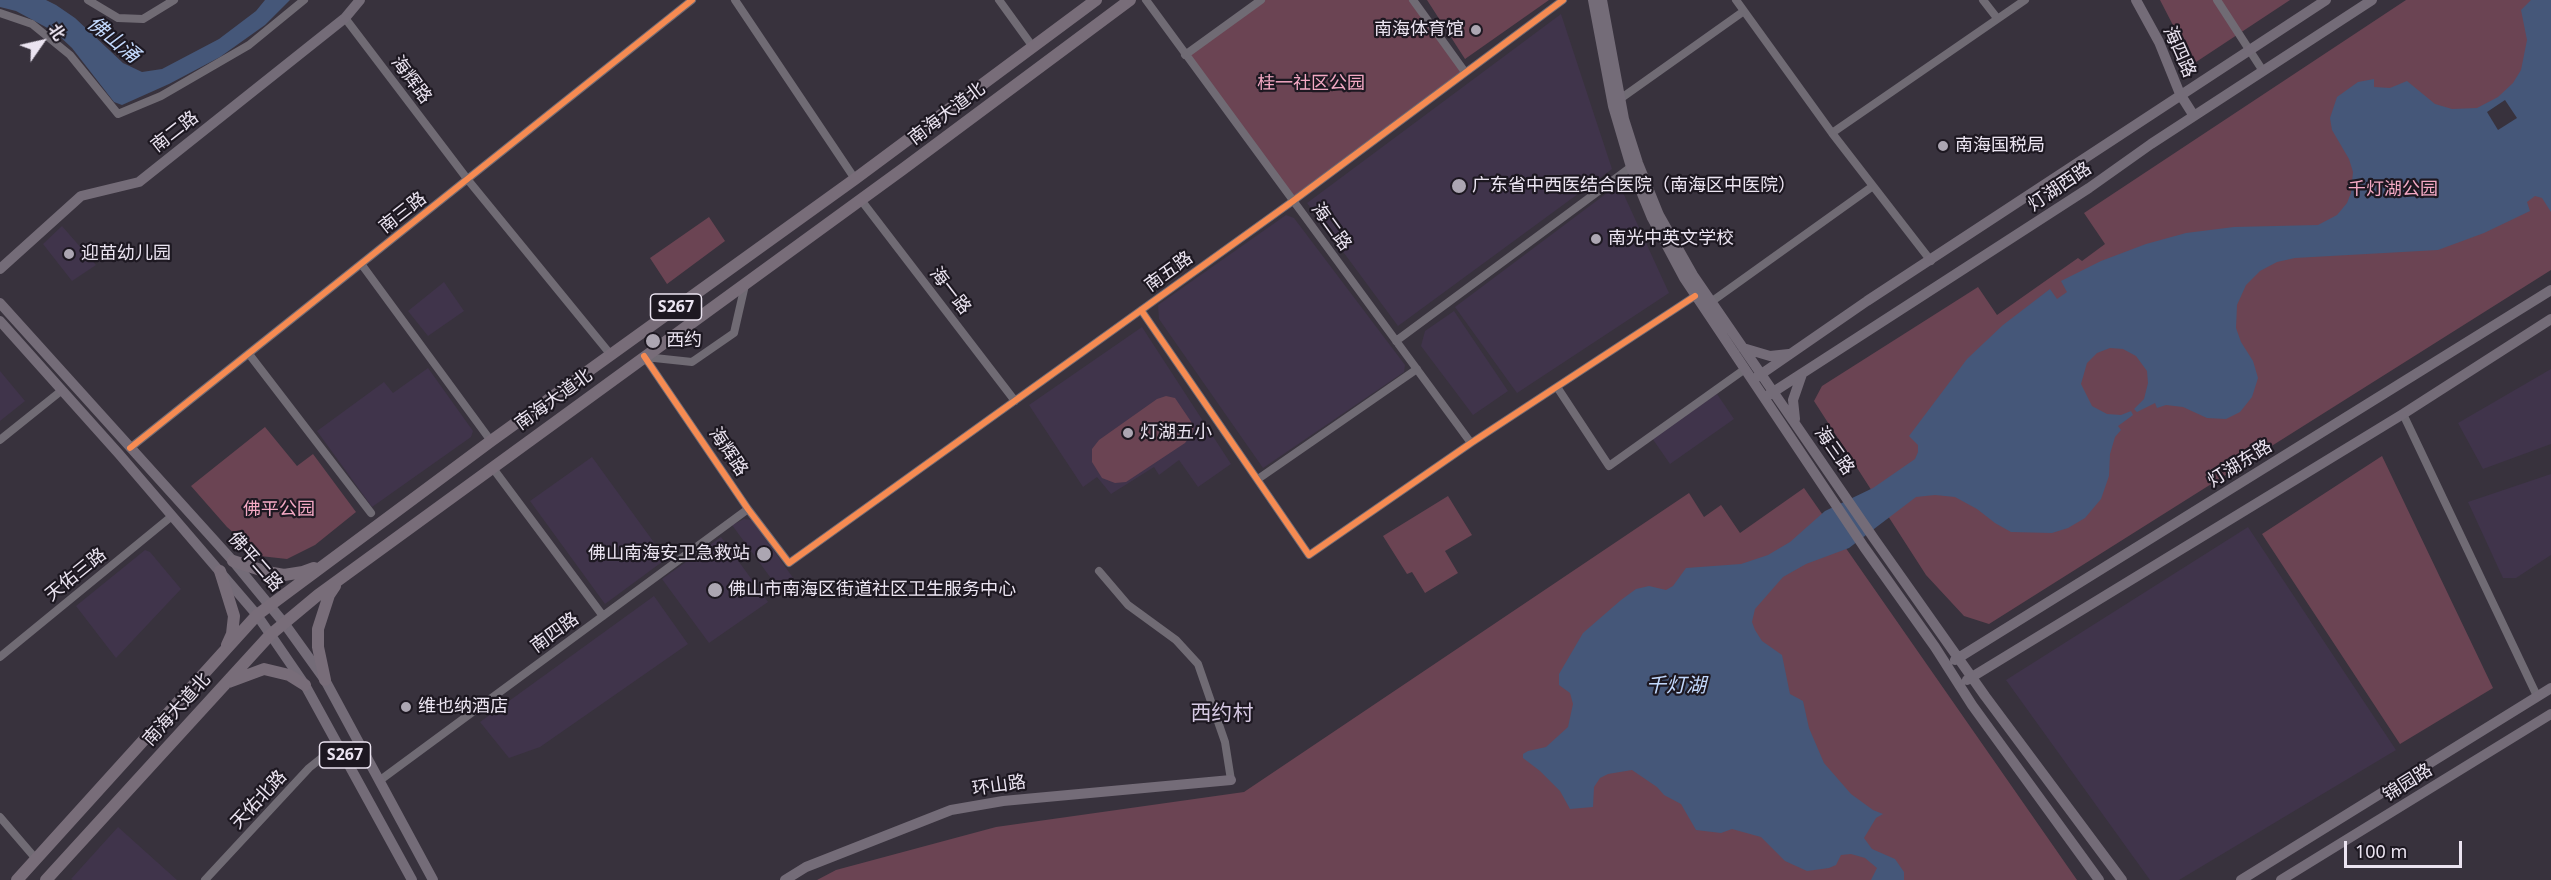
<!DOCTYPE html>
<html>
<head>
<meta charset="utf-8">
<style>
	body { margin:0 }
	#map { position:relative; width:2551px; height:880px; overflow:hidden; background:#38323d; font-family:"Noto Sans","Noto Sans SC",sans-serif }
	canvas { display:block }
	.north { position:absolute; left:12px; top:12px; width:60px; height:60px; -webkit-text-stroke:4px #1d1821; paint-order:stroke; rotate:56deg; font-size:16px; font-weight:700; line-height:24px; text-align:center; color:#ebe4f1 }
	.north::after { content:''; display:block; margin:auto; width:21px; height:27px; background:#ebe4f1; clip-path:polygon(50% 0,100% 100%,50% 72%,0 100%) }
	.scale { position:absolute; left:2344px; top:841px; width:118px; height:27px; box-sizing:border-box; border:3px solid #ebe4f1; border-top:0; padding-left:8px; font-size:18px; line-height:21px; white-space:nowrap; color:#ebe4f1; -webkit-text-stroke:4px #1d1821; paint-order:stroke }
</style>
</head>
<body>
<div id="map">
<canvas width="2551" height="880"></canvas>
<div class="north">北</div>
<div class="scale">100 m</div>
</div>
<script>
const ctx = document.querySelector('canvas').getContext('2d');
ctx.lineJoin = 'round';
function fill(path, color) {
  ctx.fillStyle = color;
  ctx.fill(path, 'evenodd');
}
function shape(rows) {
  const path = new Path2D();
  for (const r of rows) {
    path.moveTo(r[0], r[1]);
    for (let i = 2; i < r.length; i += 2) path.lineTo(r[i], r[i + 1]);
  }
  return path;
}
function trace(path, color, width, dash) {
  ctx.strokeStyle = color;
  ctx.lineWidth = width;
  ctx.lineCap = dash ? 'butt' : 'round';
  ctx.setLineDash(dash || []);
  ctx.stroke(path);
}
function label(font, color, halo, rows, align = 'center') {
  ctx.font = font + ' "Noto Sans","Noto Sans SC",sans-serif';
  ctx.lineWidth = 4.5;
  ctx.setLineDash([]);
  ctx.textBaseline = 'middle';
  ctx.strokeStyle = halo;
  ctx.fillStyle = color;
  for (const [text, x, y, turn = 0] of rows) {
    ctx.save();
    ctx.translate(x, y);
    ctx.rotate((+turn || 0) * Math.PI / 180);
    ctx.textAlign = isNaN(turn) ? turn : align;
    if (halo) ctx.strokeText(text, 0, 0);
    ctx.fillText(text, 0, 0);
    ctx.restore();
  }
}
fill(shape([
	[1561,14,1612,169,1398,326,1307,203],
	[1619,184,1669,293,1517,393,1455,307],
	[1286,215,1294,218,1405,365,1404,372,1263,468,1159,319,1158,305],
	[62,226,96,265,72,281,43,244],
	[444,282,464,311,428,336,408,311],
	[1454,311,1508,391,1473,415,1421,346,1425,331],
	[1142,327,1231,464,1198,487,1179,460,1159,475,1154,467,1111,494,1097,477,1083,487,1029,405],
	[428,368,473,431,471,437,372,507,317,431,384,382,393,393],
	[2551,369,2551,444,2483,469,2458,423],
	[0,371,25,401,0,421],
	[1717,394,1734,419,1670,464,1652,438],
	[592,457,666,559,605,604,530,501],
	[2551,474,2551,555,2516,578,2503,578,2468,502],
	[744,519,752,520,796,582,781,592,732,525],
	[2248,527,2396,750,2179,880,2150,880,2006,680],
	[721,537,768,602,709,643,662,579],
	[145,550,150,552,181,589,116,658,76,606],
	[654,596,688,644,540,747,509,758,480,722],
	[118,827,177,880,73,880,71,879]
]), '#40344b');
fill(shape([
	[1261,0,1413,0,1465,72,1293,201,1185,55],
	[1427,0,1549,0,1465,59],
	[2160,0,2290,0,2193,64],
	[2406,0,2551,0,2551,270,1989,624,1964,616,1926,575,1814,401,1822,386,1978,287,1997,315,2078,258,2082,261,2105,244,2084,213],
	[709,217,725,241,667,284,650,258],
	[1166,396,1175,398,1194,426,1192,434,1185,443,1126,482,1115,483,1102,478,1092,462,1092,449,1099,440,1157,399],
	[265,427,297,466,313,454,356,512,315,545,287,559,260,556,227,527,191,486],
	[2382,456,2493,688,2400,744,2262,534],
	[1804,488,2077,880,817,880,836,870,996,827,1244,792,1689,493,1704,517,1721,505,1740,533],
	[1448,496,1472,535,1445,551,1458,573,1425,593,1412,572,1407,574,1383,536]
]), '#6b4453');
fill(shape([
	[0,0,46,0,56,5,75,18,123,63,142,72,162,69,219,39,256,11,265,0,290,0,265,25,220,57,169,84,122,105,114,102,72,48,55,32,16,11,0,7],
	[2531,0,2551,0,2551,212,2542,198,2535,196,2527,202,2530,211,2484,233,2438,250,2295,258,2277,262,2260,271,2246,285,2237,305,2236,328,2241,342,2253,361,2258,378,2252,397,2240,412,2226,419,2207,418,2183,407,2166,405,2157,408,2155,403,2137,412,2134,409,2144,399,2148,383,2147,371,2136,356,2123,349,2110,348,2097,353,2087,363,2081,384,2092,406,2107,414,2121,415,2131,411,2133,415,2118,426,2121,430,2115,437,2110,454,2109,476,2101,499,2085,518,2068,528,2052,533,2011,532,1995,523,1977,509,1955,497,1935,495,1916,497,1849,548,1806,564,1783,577,1755,609,1752,622,1755,630,1762,641,1782,655,1790,694,1803,701,1809,728,1824,763,1851,794,1873,810,1883,814,1876,818,1864,838,1872,849,1895,859,1904,872,1904,880,1871,880,1877,868,1865,858,1851,854,1841,855,1836,865,1829,868,1807,871,1785,861,1761,837,1732,829,1721,833,1696,830,1681,804,1664,795,1657,787,1632,770,1608,774,1600,778,1594,787,1593,807,1570,809,1560,791,1540,771,1523,758,1523,754,1528,751,1546,747,1568,727,1573,704,1570,693,1559,685,1559,674,1583,633,1621,600,1636,589,1649,586,1666,590,1673,586,1686,568,1741,564,1768,555,1790,542,1825,511,1873,488,1915,459,1918,452,1918,445,1909,436,1967,359,2003,325,2050,289,2057,299,2067,292,2061,281,2101,261,2146,244,2186,233,2234,227,2318,225,2337,215,2347,203,2351,193,2353,172,2349,159,2332,130,2330,118,2337,97,2358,82,2374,79,2374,87,2390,88,2407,81,2435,104,2452,109,2477,108,2498,97,2513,83,2521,70,2527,40,2521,10]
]), '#455779');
fill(shape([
	[2505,100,2517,118,2498,130,2487,112]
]), '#38323d');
trace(shape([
	[88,0,118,18,143,19,174,0],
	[735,0,855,179],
	[999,0,1033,47],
	[1146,0,1471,443],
	[1413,0,1465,72],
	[1736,0,1832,133,1931,261],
	[1983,0,1997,18],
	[2217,0,2263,71],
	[0,13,32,24,70,55,118,114,161,96,249,45,304,0],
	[345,18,468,180,611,355],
	[1185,55,1261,0],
	[1620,99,1744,11],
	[1832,133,2025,0],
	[861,200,1015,401],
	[362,265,491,441],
	[1711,302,1873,186],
	[1141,310,1309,555,1471,443,1695,296],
	[1396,341,1631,167],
	[249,354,371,513],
	[644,356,748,509,789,563,1293,201,1563,0],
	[645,357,692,362,734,333,745,285],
	[1557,387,1609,466,1745,369],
	[2403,414,2537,696],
	[0,440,61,391],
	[130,448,692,0],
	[492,467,603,616],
	[1258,479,1417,369],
	[1099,571,1128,605,1176,640,1198,664,1225,742,1231,780],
	[0,657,172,516],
	[379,781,748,509],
	[0,817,36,859],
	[205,880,309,768,339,744]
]), '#706b74', 8);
trace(shape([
	[1593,0,1613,106,1631,167,1652,218,1684,278,1864,547,1935,647,1972,705,2099,880],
	[1602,0,1624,119,1638,163,1659,215,1693,275,1875,540,1985,696,2122,880],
	[2136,0,2159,42,2180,94,2194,116],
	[0,269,81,196,139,182,345,18,360,0],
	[0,303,233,561,284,623,325,680,433,880],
	[0,321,119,454,257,615,305,685,412,880],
	[1743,348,1770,356,1789,354],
	[1757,377,1867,301,2326,0],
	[1767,396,2089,188,2151,144,2372,0],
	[1795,419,1793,400,1802,374],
	[1955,660,2551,290],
	[1967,680,2403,414,2551,319],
	[785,880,806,867,951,810,1003,801,1231,780],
	[2241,880,2551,688],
	[2281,880,2551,714]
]), '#746c78', 10);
trace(shape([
	[233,561,267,572,284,575,303,572,314,568],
	[220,571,234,616,232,634,227,645],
	[325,680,318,647,318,629,329,595,335,586],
	[229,682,264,669,289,675,305,685],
	[17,880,257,615,491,441,855,179,1096,0],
	[46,880,270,635,318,595,903,169,1130,0]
]), '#786d79', 12);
trace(shape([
	[1141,310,1309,555,1471,443,1695,296],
	[644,356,748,509,789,563,1293,201,1563,0],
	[130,448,692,0]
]), '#f68b52', 6);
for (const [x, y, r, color] of [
	[1476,30,6,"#aca6b2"],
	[1943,146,6,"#aca6b2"],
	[1459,186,8,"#aca6b2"],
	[1596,239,6,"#aca6b2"],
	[69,254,6,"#aca6b2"],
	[653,341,8,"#aca6b2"],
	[1128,433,6,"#aca6b2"],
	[764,554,8,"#aca6b2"],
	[715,590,8,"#aca6b2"],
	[406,707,6,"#aca6b2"]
]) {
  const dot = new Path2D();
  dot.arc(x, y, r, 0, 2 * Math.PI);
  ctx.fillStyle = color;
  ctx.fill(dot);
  trace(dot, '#1d1821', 2);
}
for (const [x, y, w] of [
	[676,307,51],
	[345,755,51]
]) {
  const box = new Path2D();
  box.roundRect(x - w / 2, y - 13, w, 26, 4.5);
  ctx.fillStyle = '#1d1821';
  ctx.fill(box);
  trace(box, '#ebe4f1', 1.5);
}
label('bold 16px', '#ebe4f1', null, [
	["S267",676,307],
	["S267",345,755]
]);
label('18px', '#ebe4f1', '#1d1821', [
	["南海体育馆",1464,30,"right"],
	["南海国税局",1955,146],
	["广东省中西医结合医院（南海区中医院）",1472,186],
	["南光中英文学校",1608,239],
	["迎苗幼儿园",81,254],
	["西约",666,341],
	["灯湖五小",1140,433],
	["佛山南海安卫急救站",750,554,"right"],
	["佛山市南海区街道社区卫生服务中心",728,590],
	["维也纳酒店",418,707]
], 'left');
label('18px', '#ebe4f1', '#1d1821', [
	["海四路",2179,52,66],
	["海辉路",411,80,53],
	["南海大道北",947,114,-37],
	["南二路",175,132,-38],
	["灯湖西路",2060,187,-34],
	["南三路",403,213,-38],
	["海二路",1331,227,54],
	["南五路",1169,272,-36],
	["海一路",950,291,52],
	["南海大道北",554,400,-36],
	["海三路",1834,451,55],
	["海辉路",728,452,56],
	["灯湖东路",2240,464,-32],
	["佛平二路",255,562,49],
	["天佑三路",76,575,-39],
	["南四路",555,633,-36],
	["南海大道北",177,710,-48],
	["锦园路",2408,783,-32],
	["环山路",999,786,-8],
	["天佑北路",259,800,-47]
]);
label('18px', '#f4a9c4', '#1d1821', [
	["桂一社区公园",1311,84],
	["千灯湖公园",2393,190],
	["佛平公园",279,510]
]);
label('italic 20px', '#c3d9fd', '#1d1821', [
	["佛山涌",113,40,39],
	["千灯湖",1676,686]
]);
label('21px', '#d6c9e3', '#1d1821', [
	["西约村",1222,714]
]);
</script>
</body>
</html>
